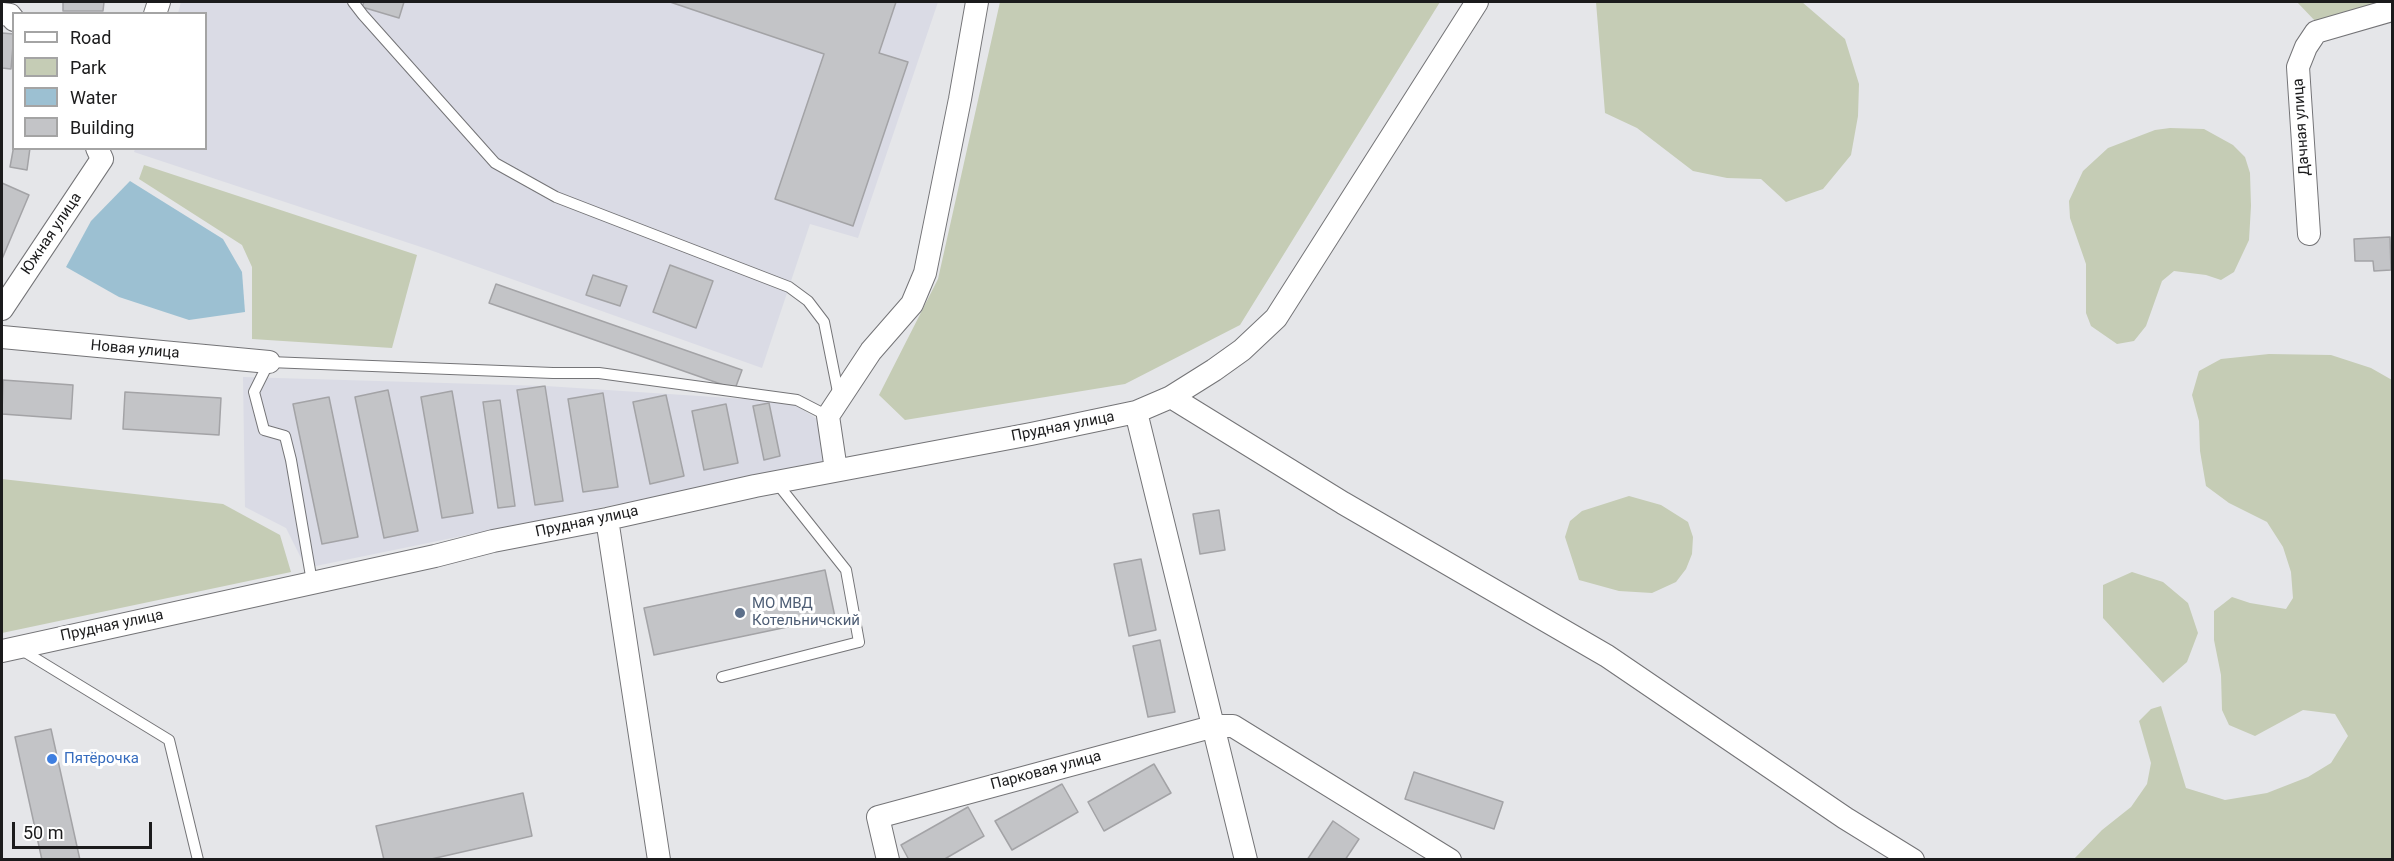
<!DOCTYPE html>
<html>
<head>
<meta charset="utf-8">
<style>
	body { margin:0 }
	#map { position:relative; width:2394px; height:861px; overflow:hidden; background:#e5e6e9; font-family:Roboto,sans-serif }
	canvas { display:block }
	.frame { position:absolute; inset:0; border:3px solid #1b1b1c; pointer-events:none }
	.legend { position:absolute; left:12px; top:12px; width:195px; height:138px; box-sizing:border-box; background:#fff; border:2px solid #a4a4a4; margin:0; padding:8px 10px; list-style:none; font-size:18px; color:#1b1b1c }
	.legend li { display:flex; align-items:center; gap:12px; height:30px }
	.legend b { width:30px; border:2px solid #a4a4a4 }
	.scale { position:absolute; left:12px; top:822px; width:140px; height:27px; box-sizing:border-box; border:3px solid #1b1b1c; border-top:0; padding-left:8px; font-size:18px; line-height:21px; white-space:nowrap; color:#1b1b1c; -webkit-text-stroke:4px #fff; paint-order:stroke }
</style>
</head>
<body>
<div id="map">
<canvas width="2394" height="861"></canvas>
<div class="frame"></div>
<ul class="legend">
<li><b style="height:8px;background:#fff"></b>Road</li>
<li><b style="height:16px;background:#c5ccb5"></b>Park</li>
<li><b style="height:16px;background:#9cc0d2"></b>Water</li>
<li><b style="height:16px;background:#c3c4c7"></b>Building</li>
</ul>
<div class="scale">50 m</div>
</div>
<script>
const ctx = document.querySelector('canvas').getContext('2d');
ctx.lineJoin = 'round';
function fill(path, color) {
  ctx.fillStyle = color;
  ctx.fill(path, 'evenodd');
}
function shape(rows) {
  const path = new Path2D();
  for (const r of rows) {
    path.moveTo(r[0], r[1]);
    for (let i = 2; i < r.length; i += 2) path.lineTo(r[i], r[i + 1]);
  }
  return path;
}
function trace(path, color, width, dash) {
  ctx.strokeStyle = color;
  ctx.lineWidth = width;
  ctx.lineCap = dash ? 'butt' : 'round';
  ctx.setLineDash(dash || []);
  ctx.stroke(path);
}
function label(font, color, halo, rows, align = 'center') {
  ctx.font = font + ' Roboto,sans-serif';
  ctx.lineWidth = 6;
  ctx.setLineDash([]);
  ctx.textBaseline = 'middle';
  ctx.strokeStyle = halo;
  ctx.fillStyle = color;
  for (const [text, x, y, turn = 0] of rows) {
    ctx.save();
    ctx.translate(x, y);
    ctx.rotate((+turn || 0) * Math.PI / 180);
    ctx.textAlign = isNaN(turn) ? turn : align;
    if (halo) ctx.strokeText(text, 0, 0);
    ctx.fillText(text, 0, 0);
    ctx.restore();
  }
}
fill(shape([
	[181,2,938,2,858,238,810,224,762,368,430,250,134,152,135,149,206,148,206,14,178,13],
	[243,377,546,386,791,402,817,419,823,462,306,568,286,528,245,507]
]), '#dadbe5');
fill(shape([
	[1000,2,1440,2,1240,325,1125,384,905,420,879,395,938,279],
	[1596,2,1802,2,1845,39,1859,84,1858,116,1851,155,1823,189,1786,202,1761,179,1727,178,1693,171,1637,128,1605,113],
	[2297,2,2392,2,2317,23],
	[2170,128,2204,129,2233,145,2245,157,2250,173,2251,206,2249,240,2234,272,2221,280,2206,275,2174,271,2162,281,2146,326,2134,341,2117,344,2091,326,2086,313,2086,264,2070,218,2069,201,2083,171,2108,148,2155,130],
	[144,165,417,255,392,348,252,339,252,267,242,245,139,179],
	[2269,354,2331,355,2371,368,2392,380,2392,859,2074,859,2102,830,2131,807,2147,784,2151,763,2139,721,2151,709,2161,706,2186,788,2225,800,2267,793,2308,777,2331,763,2348,736,2335,714,2303,710,2255,736,2229,725,2222,710,2221,675,2214,640,2214,611,2232,597,2250,603,2286,609,2293,598,2291,572,2283,547,2267,522,2229,503,2206,486,2200,451,2199,421,2192,395,2199,371,2221,359],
	[2,479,223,504,280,535,291,572,2,633],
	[1629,496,1661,505,1688,522,1693,537,1692,554,1686,569,1676,582,1652,593,1619,591,1579,580,1565,537,1570,521,1582,511],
	[2132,572,2163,582,2188,603,2198,633,2187,662,2163,683,2103,618,2103,585]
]), '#c5ccb5');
fill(shape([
	[130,181,223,239,242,272,245,312,189,320,119,297,66,267,91,221]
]), '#9cc0d2');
const building = shape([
	[63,2,104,2,103,11,63,11,63,2],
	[364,2,404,2,399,18,362,7,364,2],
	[670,2,896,2,879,53,908,62,853,226,775,199,824,54,670,2],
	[2,33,14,34,11,69,2,68,2,33],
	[14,145,14,148,30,148,27,170,10,167,14,145],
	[2,183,29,195,2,259,2,183],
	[2390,237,2391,270,2374,271,2373,261,2355,261,2354,239,2390,237],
	[670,265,713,281,696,328,653,312,670,265],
	[593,275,627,286,620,306,586,295,593,275],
	[496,284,742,370,735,389,489,303,496,284],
	[3,380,73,385,71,419,2,414,3,380],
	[545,386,563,501,535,505,517,390,545,386],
	[388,390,418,531,384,538,355,397,388,390],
	[452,391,473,513,442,518,421,397,452,391],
	[125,392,221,398,219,435,123,429,125,392],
	[603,393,618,487,583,492,568,399,603,393],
	[666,395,684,476,650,484,633,402,666,395],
	[329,397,358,537,322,544,293,404,329,397],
	[500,400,515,506,498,508,483,402,500,400],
	[769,403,780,456,764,460,753,406,769,403],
	[726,404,738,463,704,470,692,411,726,404],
	[1219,510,1225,550,1200,554,1193,514,1219,510],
	[1141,559,1156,630,1129,636,1114,564,1141,559],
	[825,570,835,617,654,655,644,608,825,570],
	[1160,640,1175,712,1148,717,1133,646,1160,640],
	[51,729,80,860,42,860,15,737,51,729],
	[1154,764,1171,793,1104,831,1088,802,1154,764],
	[1414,772,1503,802,1494,829,1405,799,1414,772],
	[1062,784,1078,812,1012,850,995,821,1062,784],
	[523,793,532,836,427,860,384,860,376,826,523,793],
	[968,807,984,836,943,860,909,860,901,845,968,807],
	[1333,821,1359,839,1345,860,1307,860,1333,821]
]);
fill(building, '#c3c4c7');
trace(building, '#a3a3a6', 1.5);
const service = shape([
	[353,2,363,15,495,163,556,197,789,287,808,301,824,322,839,397],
	[312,582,291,460,285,436,264,430,254,392,269,362,553,373,599,373,797,400,828,416],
	[20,649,169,740,198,860],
	[722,677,859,642,846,570,776,482]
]);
const minor = shape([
	[2,14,10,15,14,20],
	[155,14,159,2],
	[2309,234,2298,67,2306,47,2316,32,2392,10],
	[2,309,102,159,97,148],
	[2,337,269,362],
	[1171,397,1343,503,1607,656,1845,818,1913,860],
	[1136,412,1246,860],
	[836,470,828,416,871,351,912,304,925,273,960,99,977,2],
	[607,519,659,860],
	[2,651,435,556,493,541,607,519,755,486,1031,434,1136,412,1171,397,1214,370,1242,350,1276,318,1477,2],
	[888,860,878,817,1215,726,1233,726,1450,860]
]);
trace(service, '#747477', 12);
trace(minor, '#747477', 24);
trace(service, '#fff', 10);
trace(minor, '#fff', 22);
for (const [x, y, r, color] of [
	[740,613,6,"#5c6f8a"],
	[52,759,6,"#3f7fe0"]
]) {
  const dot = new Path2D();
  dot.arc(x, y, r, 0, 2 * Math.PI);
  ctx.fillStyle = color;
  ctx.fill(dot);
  trace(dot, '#fff', 2);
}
label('15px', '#1b1b1c', '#fff', [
	["Дачная улица",2302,127,-94],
	["Южная улица",52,234,-56],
	["Новая улица",135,350,5],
	["Прудная улица",1063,427,-11],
	["Прудная улица",587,522,-12],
	["Прудная улица",112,626,-12],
	["Парковая улица",1046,771,-15]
]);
label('15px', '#4e5e75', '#fff', [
	["МО МВД",752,604],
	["Котельничский",752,621]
], 'left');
label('15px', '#366cbe', '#fff', [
	["Пятёрочка",64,759]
], 'left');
</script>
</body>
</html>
